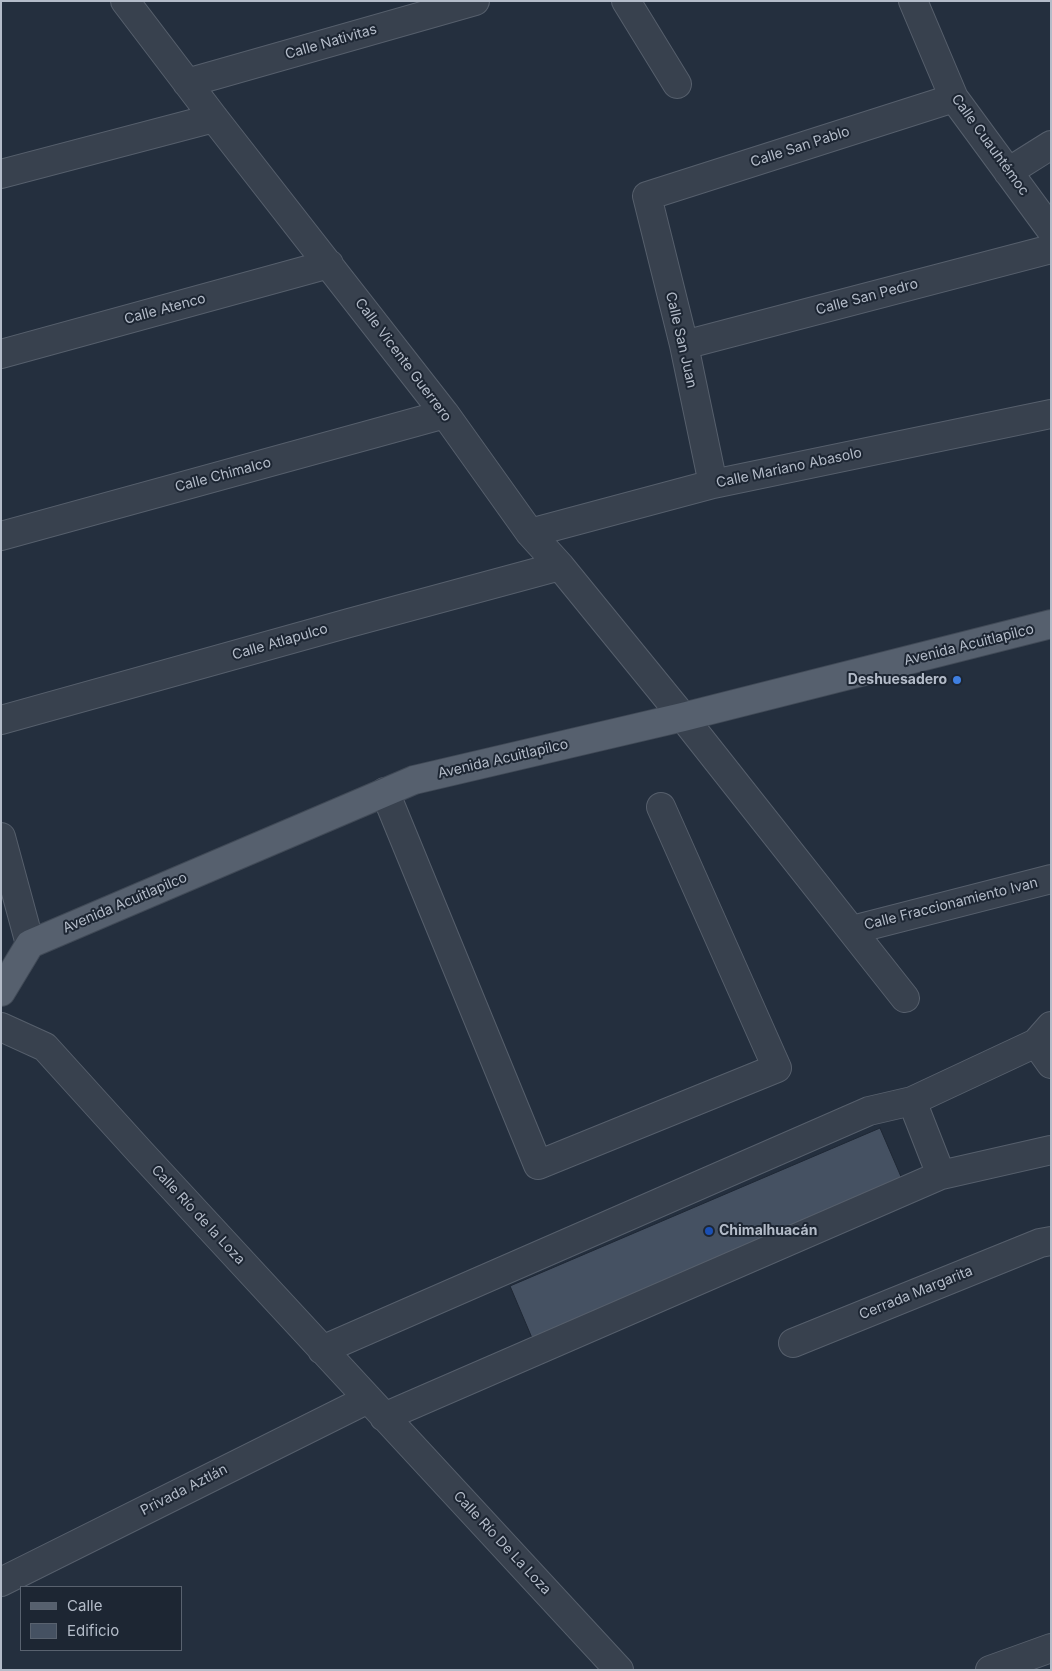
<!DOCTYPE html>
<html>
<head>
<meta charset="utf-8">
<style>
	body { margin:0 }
	#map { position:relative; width:1052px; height:1671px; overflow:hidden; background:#242f3e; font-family:Inter,sans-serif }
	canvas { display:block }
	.frame { position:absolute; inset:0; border:2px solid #b4bcc9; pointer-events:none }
	.legend { position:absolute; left:20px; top:1586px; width:162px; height:65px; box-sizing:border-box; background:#1d2633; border:1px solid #59626f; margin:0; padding:6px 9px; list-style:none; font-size:15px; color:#b4bcc9 }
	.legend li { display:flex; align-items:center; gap:10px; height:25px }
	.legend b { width:25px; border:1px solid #59626f }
</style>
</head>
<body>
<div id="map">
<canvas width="1052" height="1671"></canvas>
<div class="frame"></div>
<ul class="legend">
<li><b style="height:6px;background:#56606e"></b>Calle</li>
<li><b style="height:14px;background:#455162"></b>Edificio</li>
</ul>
</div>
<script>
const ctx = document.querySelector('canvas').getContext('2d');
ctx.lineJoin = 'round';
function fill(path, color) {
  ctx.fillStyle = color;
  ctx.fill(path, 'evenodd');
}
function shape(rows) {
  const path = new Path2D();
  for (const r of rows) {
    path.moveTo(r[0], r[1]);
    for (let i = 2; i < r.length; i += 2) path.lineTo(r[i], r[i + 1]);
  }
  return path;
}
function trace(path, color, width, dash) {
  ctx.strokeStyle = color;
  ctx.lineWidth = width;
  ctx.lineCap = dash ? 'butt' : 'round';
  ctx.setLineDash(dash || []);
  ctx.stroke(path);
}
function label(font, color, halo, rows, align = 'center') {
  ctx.font = font + ' Inter,sans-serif';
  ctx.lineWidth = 4;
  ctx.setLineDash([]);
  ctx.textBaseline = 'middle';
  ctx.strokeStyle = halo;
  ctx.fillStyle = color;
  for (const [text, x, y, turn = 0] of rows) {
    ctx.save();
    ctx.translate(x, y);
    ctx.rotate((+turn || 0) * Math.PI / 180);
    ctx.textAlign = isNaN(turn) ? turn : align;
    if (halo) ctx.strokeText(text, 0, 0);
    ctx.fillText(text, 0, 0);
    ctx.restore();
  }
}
const building = shape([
	[880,1128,902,1179,532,1338,510,1286,880,1128]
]);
fill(building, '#455162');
trace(building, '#1f2835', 1);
const minor = shape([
	[125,1,214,118,445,414,530,533,560,566,683,717,905,998],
	[626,1,677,84],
	[913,1,954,98,1051,230],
	[187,83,475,1],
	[1008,172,1051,145],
	[1,174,214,118],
	[684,345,1051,249],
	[1,354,329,264],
	[713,484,684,345,647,196,954,98],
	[530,533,713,484,1051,414],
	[1,536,445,414],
	[1,720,349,623,560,566],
	[385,792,538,1165,777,1068,661,807],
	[1,837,30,944],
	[852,930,1051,879],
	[1,1027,45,1047,141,1153,619,1670],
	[1036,1043,1051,1064],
	[941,1175,1051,1150],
	[793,1343,1040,1243,1051,1241],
	[322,1350,869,1111,912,1101,1036,1043,1051,1026],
	[384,1417,941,1175,912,1101],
	[1,1582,368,1399],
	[990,1670,1051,1648]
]);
const major = shape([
	[1,992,30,944,414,780,683,717,1051,624]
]);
trace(minor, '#565f6c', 30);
trace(major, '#414a57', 30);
trace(minor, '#38414e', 28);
trace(major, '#56606e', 28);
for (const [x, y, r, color] of [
	[957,680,5,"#3f7fe0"],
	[709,1231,5,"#1a4fb4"]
]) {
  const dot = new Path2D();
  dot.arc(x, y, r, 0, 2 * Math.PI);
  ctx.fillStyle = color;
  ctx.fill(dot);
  trace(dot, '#1d2633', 2);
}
label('14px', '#b4bcc9', '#1d2633', [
	["Calle Nativitas",331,42,-16],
	["Calle Cuauhtémoc",990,145,54],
	["Calle San Pablo",800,147,-18],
	["Calle San Pedro",867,297,-15],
	["Calle Atenco",165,309,-15],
	["Calle San Juan",681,340,77],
	["Calle Vicente Guerrero",403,360,53],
	["Calle Mariano Abasolo",789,468,-12],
	["Calle Chimalco",223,475,-15],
	["Calle Atlapulco",280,642,-16],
	["Avenida Acuitlapilco",969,645,-14],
	["Avenida Acuitlapilco",503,759,-13],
	["Avenida Acuitlapilco",125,903,-23],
	["Calle Fraccionamiento Ivan",951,904,-14],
	["Calle Río de la Loza",198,1215,47],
	["Cerrada Margarita",916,1293,-22],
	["Privada Aztlán",184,1490,-27],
	["Calle Río De La Loza",502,1543,47]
]);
label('bold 14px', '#b4bcc9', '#1d2633', [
	["Deshuesadero",947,680],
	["Chimalhuacán",719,1231,"left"]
], 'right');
</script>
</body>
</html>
